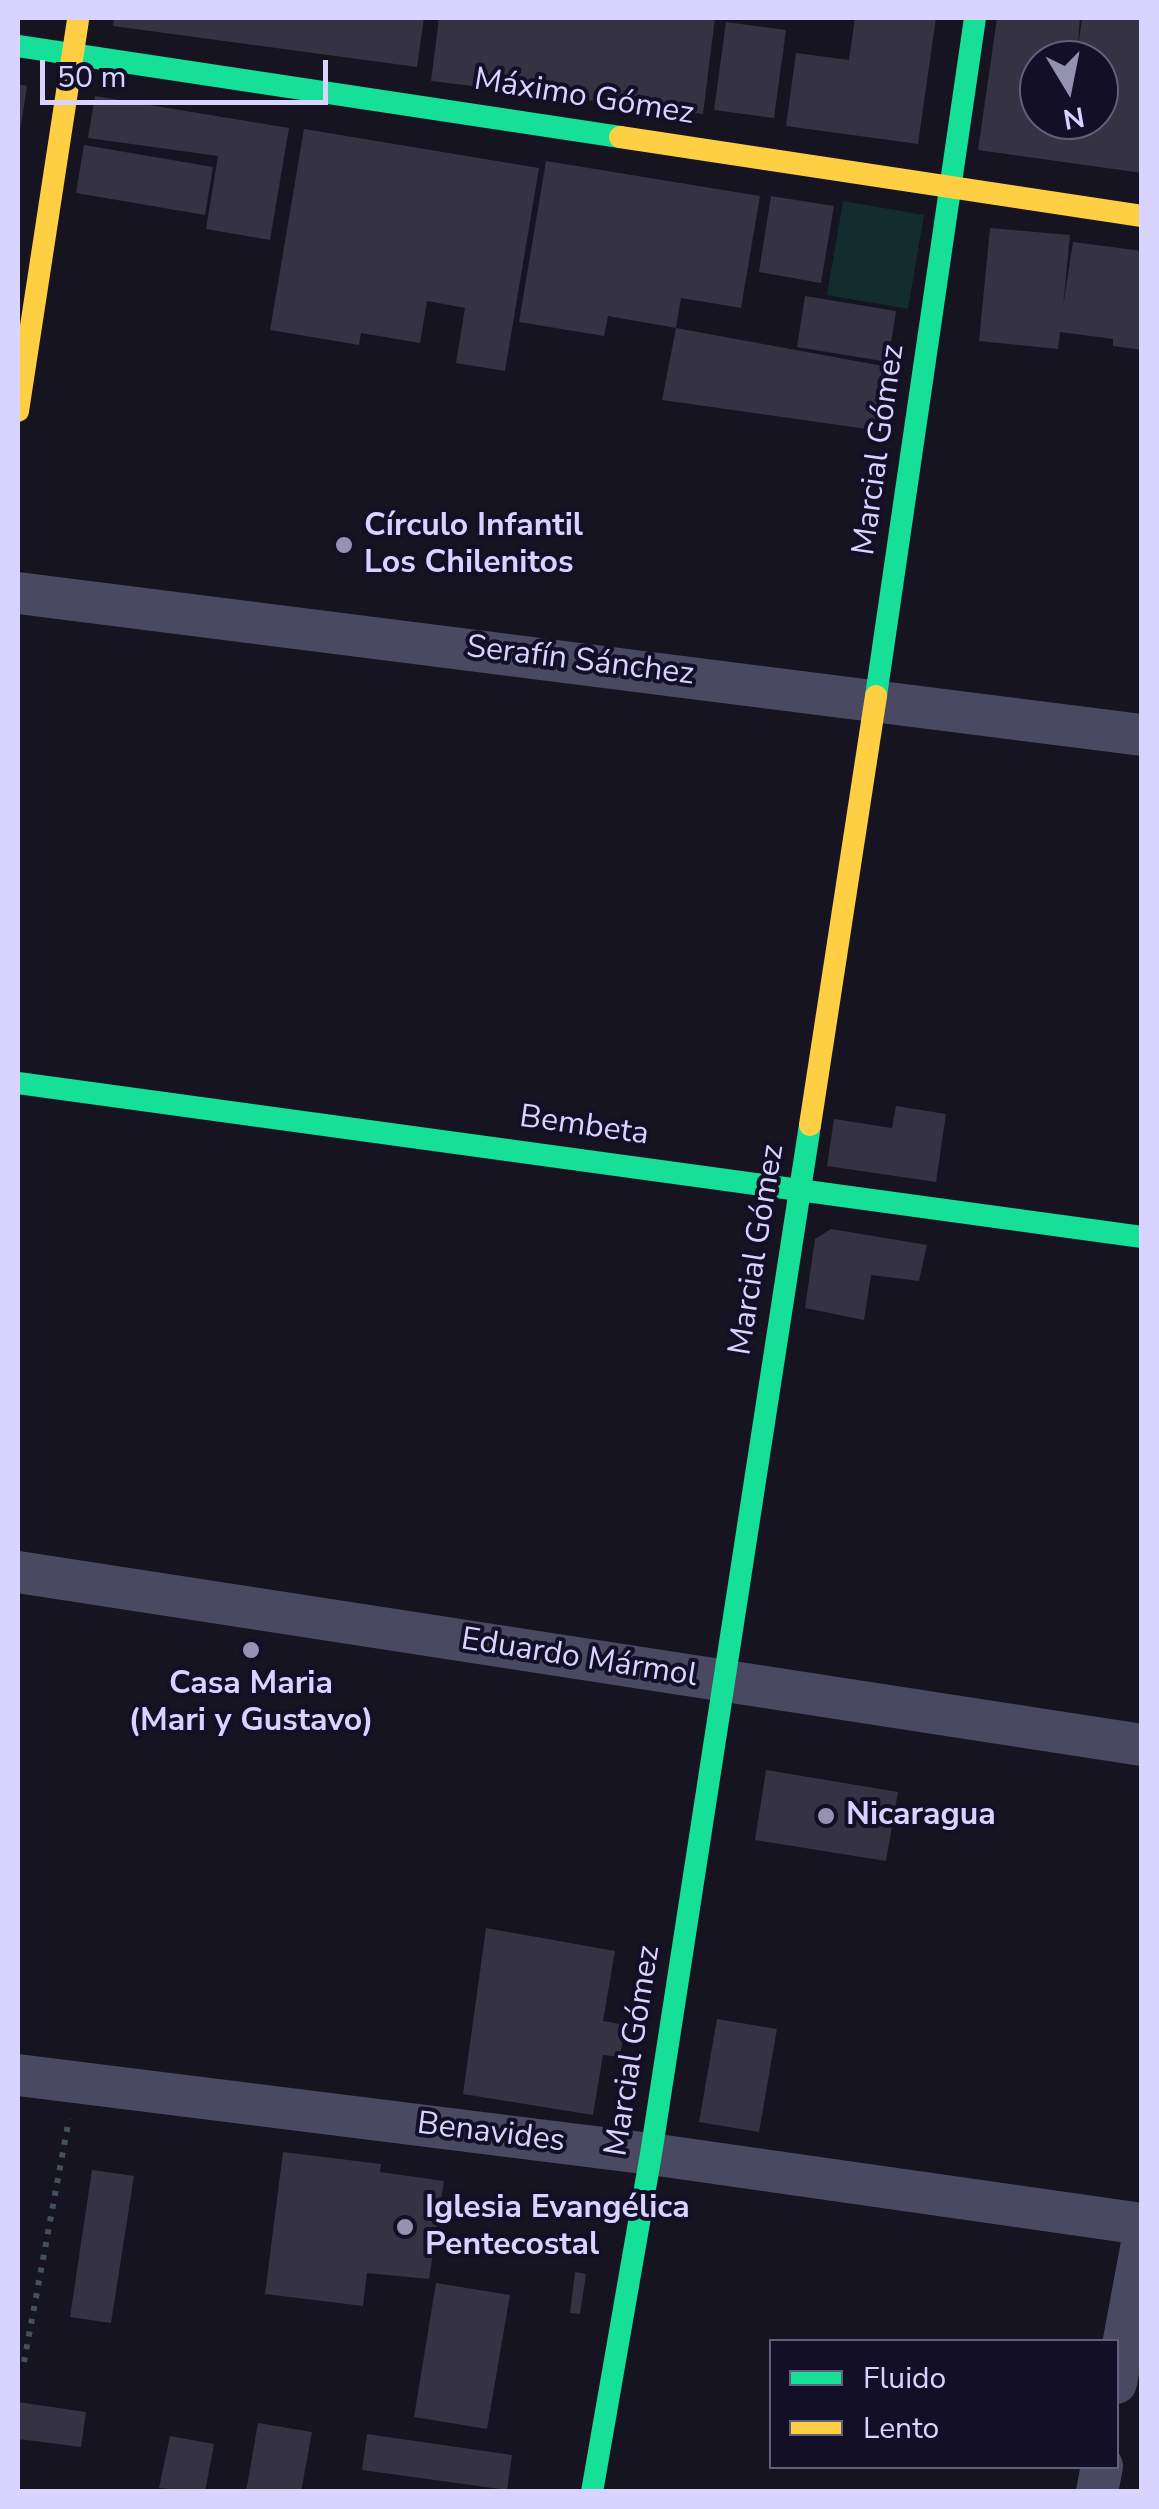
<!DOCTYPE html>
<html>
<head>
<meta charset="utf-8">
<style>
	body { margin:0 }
	#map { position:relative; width:1159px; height:2509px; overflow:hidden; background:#161421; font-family:"Nunito Sans",sans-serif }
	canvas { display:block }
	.frame { position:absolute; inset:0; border:20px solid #d9d4ff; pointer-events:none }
	.legend { position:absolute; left:769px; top:2339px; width:350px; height:130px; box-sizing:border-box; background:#130f26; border:2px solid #625e7d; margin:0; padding:12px 18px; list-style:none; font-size:30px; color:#d9d4ff }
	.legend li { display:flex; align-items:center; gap:20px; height:50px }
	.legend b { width:50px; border:2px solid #625e7d }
	.north { position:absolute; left:1019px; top:40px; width:100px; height:100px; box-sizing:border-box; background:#130f26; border:2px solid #625e7d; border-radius:50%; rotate:170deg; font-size:28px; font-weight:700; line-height:40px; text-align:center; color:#d9d4ff }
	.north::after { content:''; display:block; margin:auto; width:35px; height:45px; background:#9591b1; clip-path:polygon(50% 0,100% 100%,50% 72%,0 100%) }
	.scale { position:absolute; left:40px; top:60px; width:288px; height:45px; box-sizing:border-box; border:5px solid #d9d4ff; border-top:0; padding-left:12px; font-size:30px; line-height:35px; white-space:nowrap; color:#d9d4ff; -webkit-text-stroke:8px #130f26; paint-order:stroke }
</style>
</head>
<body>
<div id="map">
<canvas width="1159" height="2509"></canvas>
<div class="frame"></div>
<ul class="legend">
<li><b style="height:12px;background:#16e098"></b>Fluido</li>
<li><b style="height:12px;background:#ffcf43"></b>Lento</li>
</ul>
<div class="north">N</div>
<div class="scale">50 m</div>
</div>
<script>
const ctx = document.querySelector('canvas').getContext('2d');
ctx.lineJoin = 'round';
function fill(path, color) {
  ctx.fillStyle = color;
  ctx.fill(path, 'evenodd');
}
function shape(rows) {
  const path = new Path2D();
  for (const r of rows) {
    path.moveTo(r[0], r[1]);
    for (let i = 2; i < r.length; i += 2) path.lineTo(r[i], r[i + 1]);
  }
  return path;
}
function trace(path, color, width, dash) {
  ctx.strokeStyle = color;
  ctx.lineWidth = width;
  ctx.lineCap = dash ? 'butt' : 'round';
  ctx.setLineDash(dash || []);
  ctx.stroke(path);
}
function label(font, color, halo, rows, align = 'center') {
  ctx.font = font + ' "Nunito Sans",sans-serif';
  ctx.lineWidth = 8;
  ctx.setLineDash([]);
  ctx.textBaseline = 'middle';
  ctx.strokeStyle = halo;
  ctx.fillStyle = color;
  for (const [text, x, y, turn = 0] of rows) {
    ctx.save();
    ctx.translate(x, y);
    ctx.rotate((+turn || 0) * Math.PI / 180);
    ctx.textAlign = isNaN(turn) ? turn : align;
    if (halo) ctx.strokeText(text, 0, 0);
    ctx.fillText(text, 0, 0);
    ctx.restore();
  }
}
fill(shape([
	[843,201,924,215,908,309,827,295]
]), '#132c2d');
fill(shape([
	[114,18,424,18,417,67,113,26],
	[439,18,715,18,703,114,431,81],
	[855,18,936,18,918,144,786,126,796,53,849,60],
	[997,18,1080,18,1077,55,1082,18,1142,18,1142,173,978,150],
	[1039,60,1099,60,1099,120,1039,120],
	[726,22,786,30,774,118,714,110],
	[18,84,27,86,20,131,18,130],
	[95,96,289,128,270,240,206,229,218,156,88,138],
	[304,129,539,168,505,371,456,363,465,308,427,301,420,343,361,333,359,345,270,330],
	[84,145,213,167,205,215,76,193],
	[546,161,760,196,741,308,681,298,676,328,608,316,604,336,519,322],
	[771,196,834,206,821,283,759,272],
	[990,228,1070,235,1063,307,1073,242,1142,251,1142,350,1113,346,1113,339,1060,332,1058,349,979,341],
	[805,296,896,311,888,362,797,347],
	[676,328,883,366,874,430,662,400],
	[896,1106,946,1114,936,1182,827,1166,834,1119,892,1128],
	[831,1229,927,1245,919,1281,871,1275,864,1320,805,1308,815,1239],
	[766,1770,898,1792,886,1861,755,1840],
	[486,1928,615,1951,603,2021,625,2025,620,2057,603,2055,593,2115,463,2094],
	[717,2019,777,2029,759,2132,699,2122],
	[283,2152,381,2164,380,2172,444,2181,429,2279,367,2273,363,2306,265,2294],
	[92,2170,134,2176,111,2323,70,2317],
	[575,2272,586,2274,580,2314,570,2313],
	[436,2283,510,2295,487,2429,414,2417],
	[18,2402,86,2412,81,2447,18,2439],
	[258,2423,312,2432,301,2492,246,2492],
	[367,2434,512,2455,507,2490,362,2470],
	[170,2436,214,2444,205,2492,159,2488]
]), '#343243');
trace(shape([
	[24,2362,69,2119]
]), '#44505f', 6, [5, 8]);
trace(shape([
	[18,593,1142,735],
	[18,1572,1142,1745],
	[18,2075,651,2154,1142,2224],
	[1116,2383,1142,2243],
	[1097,2492,1102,2466]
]), '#4a4962', 42);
trace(shape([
	[18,46,620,137],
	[876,696,975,18],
	[18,1083,1142,1237],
	[592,2492,651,2154,810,1125]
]), '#16e098', 22);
trace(shape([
	[620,137,1142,216],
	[18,411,78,20],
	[810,1125,876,696]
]), '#ffcf43', 22);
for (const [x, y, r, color] of [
	[344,545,10,"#9591b1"],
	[251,1650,10,"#9591b1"],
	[826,1816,10,"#9591b1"],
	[405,2227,10,"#9591b1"]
]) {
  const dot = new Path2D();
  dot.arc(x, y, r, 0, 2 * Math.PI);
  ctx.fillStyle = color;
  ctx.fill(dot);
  trace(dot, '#130f26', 4);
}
label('32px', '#d9d4ff', '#130f26', [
	["Máximo Gómez",584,98,9],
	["Marcial Gómez",880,450,-82],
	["Serafín Sánchez",580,662,7],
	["Bembeta",584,1127,8],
	["Marcial Gómez",758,1250,-81],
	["Eduardo Mármol",579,1659,9],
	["Marcial Gómez",634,2051,-81],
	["Benavides",491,2134,7]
]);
label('bold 32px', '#d9d4ff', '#130f26', [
	["Círculo Infantil",364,527],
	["Los Chilenitos",364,564],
	["Casa Maria",251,1685,"center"],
	["(Mari y Gustavo)",251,1722,"center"],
	["Nicaragua",846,1816],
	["Iglesia Evangélica",425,2209],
	["Pentecostal",425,2246]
], 'left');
</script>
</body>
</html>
